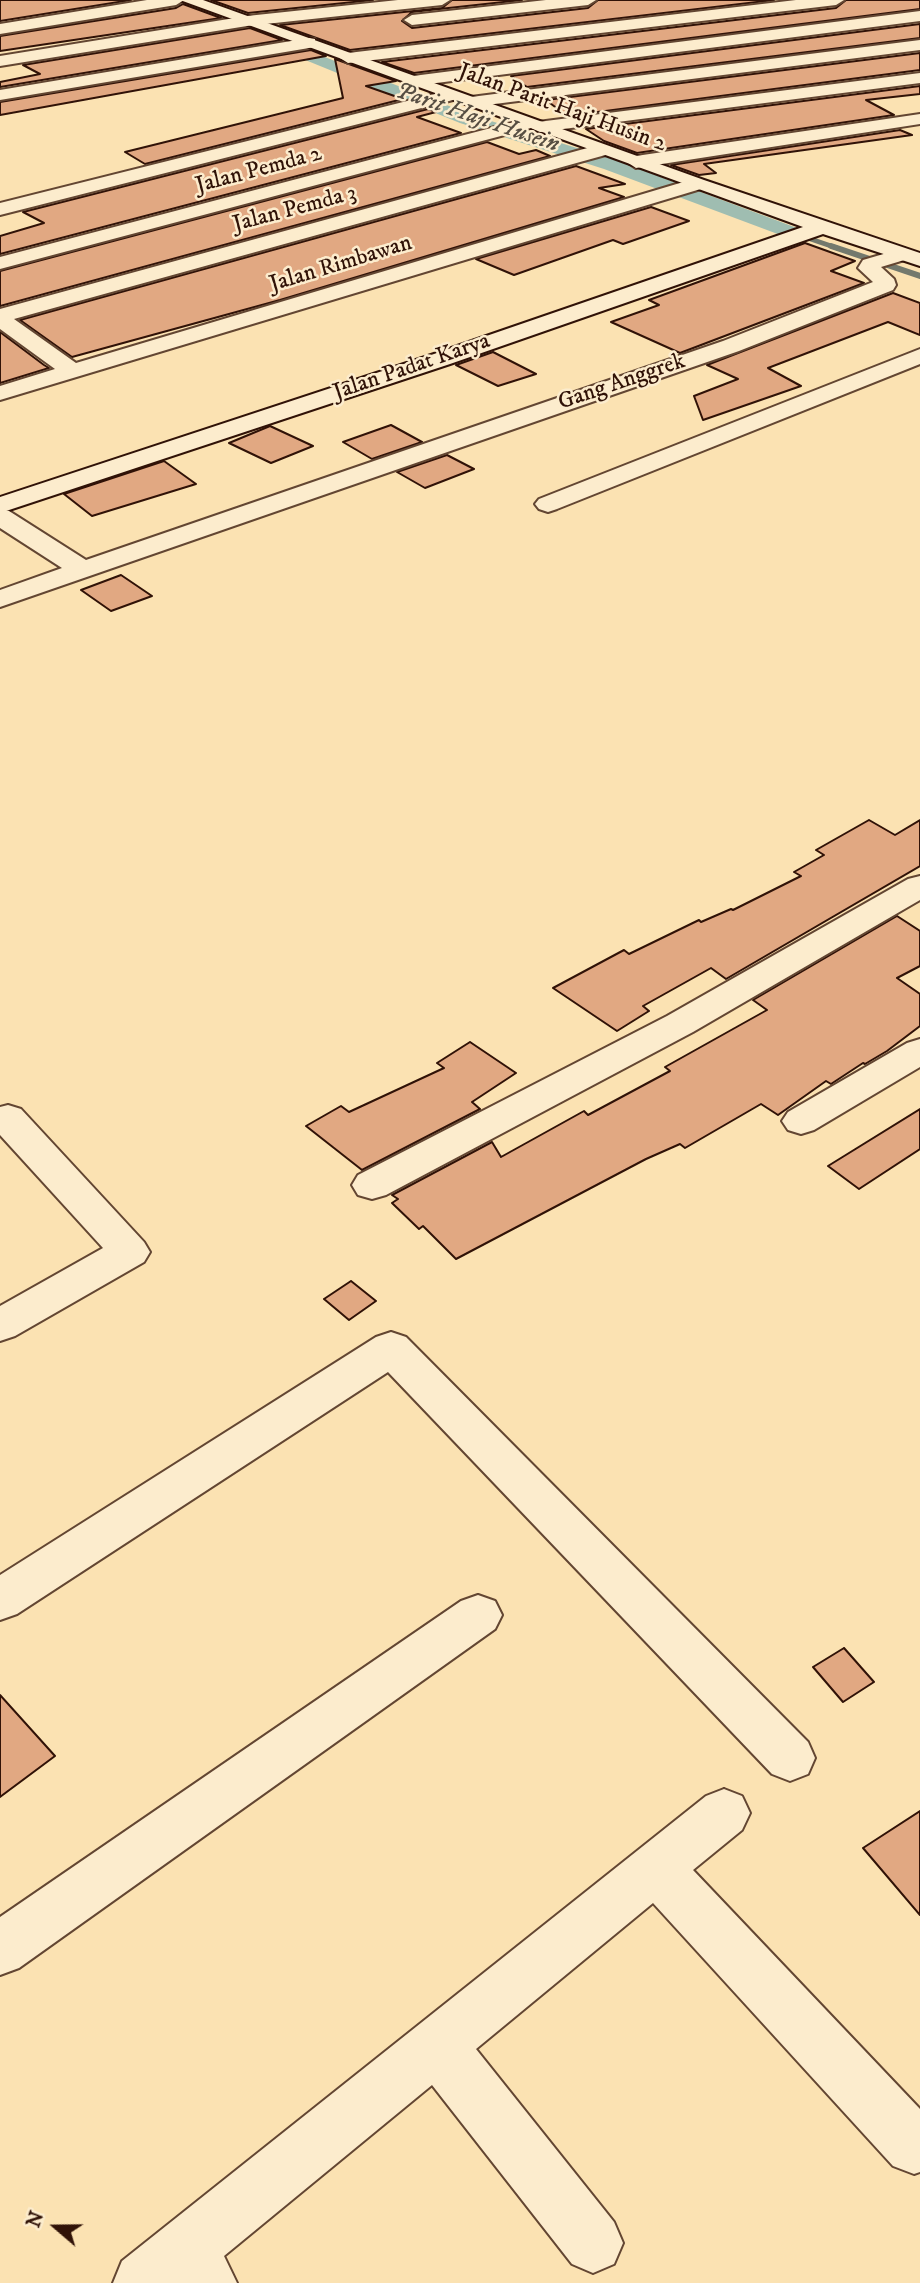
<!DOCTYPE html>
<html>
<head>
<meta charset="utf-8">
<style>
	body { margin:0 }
	#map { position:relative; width:920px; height:2283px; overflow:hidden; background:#fbe2b2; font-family:"IM FELL DW Pica",serif }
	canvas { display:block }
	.north { position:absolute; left:21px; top:2192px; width:70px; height:70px; -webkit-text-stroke:5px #fceccd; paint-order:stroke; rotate:290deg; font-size:19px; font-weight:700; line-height:28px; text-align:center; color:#301207 }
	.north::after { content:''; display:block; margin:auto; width:24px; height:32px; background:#301207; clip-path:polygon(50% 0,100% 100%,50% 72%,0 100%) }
</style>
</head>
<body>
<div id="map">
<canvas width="920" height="2283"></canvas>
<div class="north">N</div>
</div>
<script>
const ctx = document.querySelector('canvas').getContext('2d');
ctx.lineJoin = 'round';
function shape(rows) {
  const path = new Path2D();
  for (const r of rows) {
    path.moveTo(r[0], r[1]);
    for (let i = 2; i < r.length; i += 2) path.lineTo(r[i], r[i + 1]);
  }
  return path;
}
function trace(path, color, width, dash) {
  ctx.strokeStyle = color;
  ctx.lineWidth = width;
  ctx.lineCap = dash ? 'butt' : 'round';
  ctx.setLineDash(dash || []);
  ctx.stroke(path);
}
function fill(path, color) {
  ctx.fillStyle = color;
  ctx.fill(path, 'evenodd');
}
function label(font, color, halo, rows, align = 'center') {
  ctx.font = font + ' "IM FELL DW Pica",serif';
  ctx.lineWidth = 5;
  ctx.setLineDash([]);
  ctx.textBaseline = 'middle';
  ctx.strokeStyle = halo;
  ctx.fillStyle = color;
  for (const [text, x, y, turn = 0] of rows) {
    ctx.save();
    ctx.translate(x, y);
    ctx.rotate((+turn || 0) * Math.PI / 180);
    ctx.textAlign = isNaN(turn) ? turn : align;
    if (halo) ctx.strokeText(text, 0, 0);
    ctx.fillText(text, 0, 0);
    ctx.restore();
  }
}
trace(shape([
	[796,234,837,248]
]), '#73796d', 5);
trace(shape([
	[831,246,920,276]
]), '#73796d', 6);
fill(shape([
	[158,0,180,0,472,115,618,161,797,228,800,232,797,236,783,236,604,169,460,123,158,0]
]), '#9fbdb1');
const building = shape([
	[0,0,131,0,0,21,0,0],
	[211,0,373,0,248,13,211,0],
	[452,0,522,0,412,12,402,21,412,28,588,8,598,0,774,0,350,50,280,25,442,8,452,0],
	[846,0,920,0,920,9,414,73,382,62,836,8,846,0],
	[183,4,221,18,0,51,0,36,176,8,183,4],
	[920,24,920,38,527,87,511,76,920,24],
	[250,28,282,40,0,87,0,82,40,74,23,65,250,28],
	[311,50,326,56,0,115,0,102,311,50],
	[920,53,920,70,567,116,546,100,920,53],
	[335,59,396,81,366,86,403,99,145,164,125,152,343,98,335,59],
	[920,86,920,94,866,100,894,115,637,153,604,141,586,129,920,86],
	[428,109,436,112,417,117,461,133,0,254,0,236,44,223,23,212,428,109],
	[900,130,912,135,704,164,716,173,699,175,671,165,900,130],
	[487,142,519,154,536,150,550,156,0,306,0,271,487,142],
	[576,166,625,184,599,188,624,197,280,300,72,357,20,320,576,166],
	[651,207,689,221,623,244,613,240,514,275,476,259,651,207],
	[805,243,855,261,831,271,864,283,680,353,611,322,659,305,649,300,805,243],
	[893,293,920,303,920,335,888,322,768,368,801,386,703,420,694,396,738,379,707,365,893,293],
	[0,332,44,365,49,368,0,383,0,332],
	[493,352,536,374,498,386,456,365,493,352],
	[391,425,422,442,372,459,343,442,391,425],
	[270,426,313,446,271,463,229,443,270,426],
	[447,455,474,469,425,488,397,472,447,455],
	[164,461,196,484,92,516,64,494,164,461],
	[121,575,152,596,111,611,81,590,121,575],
	[869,820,895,835,920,820,920,866,726,979,711,968,643,1006,649,1011,617,1031,553,988,624,950,629,954,699,920,701,922,731,909,733,910,801,876,794,872,824,855,816,850,869,820],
	[897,916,920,931,920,966,897,978,920,994,920,1026,887,1051,865,1064,863,1063,831,1084,826,1081,778,1115,761,1104,685,1148,680,1144,646,1159,456,1259,423,1226,419,1229,392,1203,398,1199,392,1195,492,1142,501,1157,584,1111,588,1115,670,1071,665,1067,767,1010,753,1000,897,916],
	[470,1042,516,1073,472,1102,480,1109,362,1170,306,1126,341,1106,349,1112,444,1068,437,1063,470,1042],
	[920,1109,920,1149,859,1189,828,1166,920,1109],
	[351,1281,376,1301,349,1320,324,1299,351,1281],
	[844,1648,874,1682,843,1702,813,1667,844,1648],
	[0,1695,55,1756,0,1797,0,1695],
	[920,1811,920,1915,863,1848,920,1811]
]);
fill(building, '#e1a882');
trace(building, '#301207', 2);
const street = shape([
	[147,0,184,0,176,5,0,34,0,24,147,0],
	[398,0,450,0,442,5,247,26,0,66,0,56,247,16,398,0],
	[546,0,596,0,588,5,412,25,404,20,412,15,546,0],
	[796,0,844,0,836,5,348,63,340,58,348,53,796,0],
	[920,11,920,21,413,86,404,81,413,76,920,11],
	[309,38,315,39,315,47,0,100,0,90,309,38],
	[920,40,920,50,471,107,462,102,471,97,920,40],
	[920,73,920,83,540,132,531,128,0,269,0,257,529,118,538,122,920,73],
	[451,90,460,95,457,99,0,215,0,203,451,90],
	[920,114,920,124,636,168,627,162,636,156,920,114],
	[602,144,611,150,609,154,14,319,76,363,690,180,697,178,707,184,704,188,0,400,0,386,55,369,0,329,0,309,602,144],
	[904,248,914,254,911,258,881,267,894,279,896,285,893,290,739,351,0,607,0,590,62,568,0,528,0,509,9,511,86,560,723,341,873,282,858,268,863,260,904,248],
	[920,349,920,364,557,509,548,512,539,509,535,504,539,499,920,349],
	[920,876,920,900,693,1032,386,1195,372,1199,358,1195,352,1185,358,1175,667,1016,908,879,920,876],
	[920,1039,920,1067,814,1130,801,1134,788,1130,782,1121,788,1112,907,1043,920,1039],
	[8,1105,21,1109,144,1242,150,1252,144,1262,15,1336,0,1341,0,1306,103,1248,0,1135,0,1107,8,1105],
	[391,1332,406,1337,808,1742,815,1758,808,1774,790,1781,772,1774,388,1372,17,1614,0,1620,0,1575,376,1337,391,1332],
	[478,1595,495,1601,502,1615,495,1629,19,1968,0,1975,0,1917,461,1601,478,1595],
	[724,1789,742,1796,750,1813,742,1830,693,1870,920,2109,920,2172,914,2174,893,2166,653,1903,476,2049,614,2222,623,2243,614,2264,593,2273,572,2264,432,2085,224,2256,237,2283,113,2283,122,2261,706,1796,724,1789]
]);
const secondary = shape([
	[180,0,203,0,704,180,920,253,920,266,823,234,450,364,0,513,0,497,434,354,803,227,180,0]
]);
trace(street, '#634632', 4);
trace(secondary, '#301207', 4);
fill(street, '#fceccd');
fill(secondary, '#fceccd');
label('23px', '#301207', '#fceccd', [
	["Jalan Parit Haji Husin 2",562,109,20],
	["Jalan Pemda 2",259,171,-15],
	["Jalan Pemda 3",295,210,-15],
	["Jalan Rimbawan",341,265,-17],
	["Jalan Padat Karya",412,368,-19],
	["Gang Anggrek",622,383,-19]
]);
label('italic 24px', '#574e42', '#fceccd', [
	["Parit Haji Husein",477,119,19]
]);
</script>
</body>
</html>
